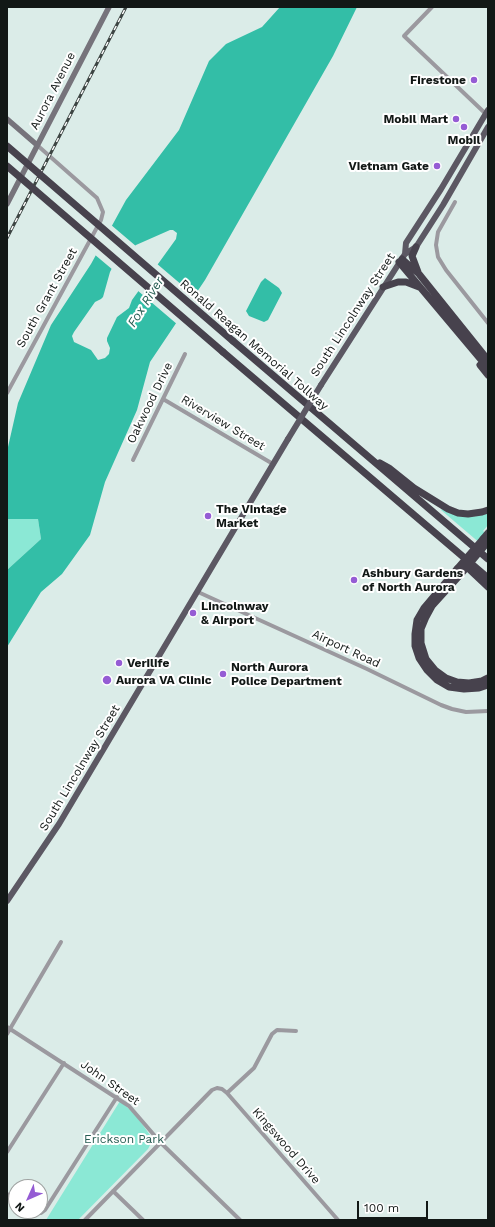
<!DOCTYPE html>
<html>
<head>
<meta charset="utf-8">
<style>
	body { margin:0 }
	#map { position:relative; width:495px; height:1227px; overflow:hidden; background:#dbece8; font-family:"Work Sans",sans-serif }
	canvas { display:block }
	.frame { position:absolute; inset:0; border:8px solid #121816; pointer-events:none }
	.north { position:absolute; left:8px; top:1179px; width:40px; height:40px; box-sizing:border-box; background:#fff; border:1px solid #a0a3a2; border-radius:50%; rotate:225deg; font-size:11px; font-weight:700; line-height:16px; text-align:center; color:#121816 }
	.north::after { content:''; display:block; margin:auto; width:14px; height:18px; background:#955cd4; clip-path:polygon(50% 0,100% 100%,50% 72%,0 100%) }
	.scale { position:absolute; left:357px; top:1201px; width:71px; height:18px; box-sizing:border-box; border:2px solid #121816; border-top:0; padding-left:5px; font-size:12px; line-height:14px; white-space:nowrap; color:#121816; -webkit-text-stroke:3px #fff; paint-order:stroke }
</style>
</head>
<body>
<div id="map">
<canvas width="495" height="1227"></canvas>
<div class="frame"></div>
<div class="north">N</div>
<div class="scale">100 m</div>
</div>
<script>
const ctx = document.querySelector('canvas').getContext('2d');
ctx.lineJoin = 'round';
function fill(path, color) {
  ctx.fillStyle = color;
  ctx.fill(path, 'evenodd');
}
function shape(rows) {
  const path = new Path2D();
  for (const r of rows) {
    path.moveTo(r[0], r[1]);
    for (let i = 2; i < r.length; i += 2) path.lineTo(r[i], r[i + 1]);
  }
  return path;
}
function trace(path, color, width, dash) {
  ctx.strokeStyle = color;
  ctx.lineWidth = width;
  ctx.lineCap = dash ? 'butt' : 'round';
  ctx.setLineDash(dash || []);
  ctx.stroke(path);
}
function label(font, color, halo, rows, align = 'center') {
  ctx.font = font + ' "Work Sans",sans-serif';
  ctx.lineWidth = 4;
  ctx.setLineDash([]);
  ctx.textBaseline = 'middle';
  ctx.strokeStyle = halo;
  ctx.fillStyle = color;
  for (const [text, x, y, turn = 0] of rows) {
    ctx.save();
    ctx.translate(x, y);
    ctx.rotate((+turn || 0) * Math.PI / 180);
    ctx.textAlign = isNaN(turn) ? turn : align;
    if (halo) ctx.strokeText(text, 0, 0);
    ctx.fillText(text, 0, 0);
    ctx.restore();
  }
}
fill(shape([
	[442,509,449,513,464,517,479,516,488,513,488,525,483,531,488,535,488,550,441,510],
	[7,519,38,519,41,539,7,570],
	[120,1101,135,1114,155,1142,151,1143,148,1149,78,1220,46,1220]
]), '#8be8d5');
fill(shape([
	[280,7,357,7,333,56,205,280,150,362,137,410,105,482,90,535,62,574,41,592,7,647,7,570,41,539,38,519,7,519,7,449,8,447,18,403,51,325,91,264,126,200,179,130,209,61,226,44,262,27],
	[170,230,173,230,177,233,176,239,132,300,129,308,117,317,107,338,107,341,110,348,109,354,105,358,98,360,91,350,74,342,72,336,74,332,95,302,101,299,103,297,110,272,113,266,136,245],
	[265,278,279,288,282,293,268,320,264,322,249,316,246,311,261,282]
]), '#33bea7');
fill(shape([
	[110,224,137,247,126,255,113,270,94,254],
	[156,263,196,297,178,325,137,290]
]), '#dbece8');
trace(shape([
	[432,7,404,36,488,116],
	[455,202,438,232,436,245,438,257,446,270,488,323],
	[7,393,101,220,103,212,97,198,37,145],
	[163,399,273,464],
	[133,460,185,354],
	[198,592,367,669,441,705,452,709,466,712,488,711],
	[7,1027,129,1106,161,1143,240,1220],
	[7,1034,61,942],
	[227,1093,254,1068,272,1034,277,1030,296,1031],
	[7,1152,64,1063],
	[113,1191,143,1220],
	[7,1194,16,1200],
	[34,1211,41,1213,45,1210,117,1097],
	[85,1220,212,1090,217,1088,222,1089,227,1093,338,1220]
]), '#9b999f', 4);
trace(shape([
	[7,119,37,145],
	[7,204,109,7]
]), '#76737b', 5.5);
trace(shape([
	[405,254,406,243,441,189,488,110],
	[321,385,405,254,416,247,443,205,488,127],
	[7,901,59,824,288,439]
]), '#5c5863', 6);
trace(shape([
	[416,247,412,256,418,272],
	[402,259,419,274,488,360],
	[399,262,488,368],
	[383,287,398,282,406,282,419,287],
	[233,341,488,559],
	[223,352,488,578],
	[480,365,488,375],
	[380,463,389,468,414,488,448,509,458,513,468,514,482,512,488,510],
	[483,539,488,533],
	[465,563,470,570,488,587],
	[457,569,424,608,417,620,415,634,415,646,419,658,427,670,437,680,449,687,464,689,479,688,488,685],
	[461,574,432,606,426,617,421,629,421,643,426,659,435,670,446,678,457,682,469,683,482,681,488,678]
]), '#47424d', 7);
const rail = shape([
	[7,238,126,7]
]);
trace(rail, '#3d4543', 3);
trace(rail, '#fff', 1.5, [4.5]);
trace(shape([
	[288,439,321,385]
]), '#5c5863', 6);
trace(shape([
	[7,146,233,341],
	[7,166,223,352],
	[457,569,483,539],
	[461,574,487,543]
]), '#47424d', 7);
for (const [x, y, r, color] of [
	[474,80,4,"#955cd4"],
	[456,119,4,"#955cd4"],
	[464,127,4,"#955cd4"],
	[437,166,4,"#955cd4"],
	[208,516,4,"#955cd4"],
	[354,580,4,"#955cd4"],
	[193,613,4,"#955cd4"],
	[119,663,4,"#955cd4"],
	[223,674,4,"#955cd4"],
	[107,680,5,"#955cd4"]
]) {
  const dot = new Path2D();
  dot.arc(x, y, r, 0, 2 * Math.PI);
  ctx.fillStyle = color;
  ctx.fill(dot);
  trace(dot, '#fff', 1.5);
}
label('bold 12px', '#121816', '#fff', [
	["Firestone",466,80,"right"],
	["Mobil Mart",448,119,"right"],
	["Mobil",464,140,"center"],
	["Vietnam Gate",429,166,"right"],
	["The Vintage",216,509],
	["Market",216,523],
	["Ashbury Gardens",362,573],
	["of North Aurora",362,587],
	["Lincolnway",201,606],
	["& Airport",201,620],
	["Verilife",127,663],
	["North Aurora",231,667],
	["Police Department",231,681],
	["Aurora VA Clinic",116,680]
], 'left');
label('12px', '#121816', '#fff', [
	["Aurora Avenue",53,91,-63],
	["South Grant Street",47,298,-61],
	["South Lincolnway Street",353,315,-57],
	["Ronald Reagan Memorial Tollway",254,345,41],
	["Oakwood Drive",150,403,-64],
	["Riverview Street",223,423,31],
	["Airport Road",346,649,25],
	["South Lincolnway Street",80,768,-59],
	["John Street",110,1083,35],
	["Kingswood Drive",286,1146,49]
]);
label('12px', '#275d53', '#fff', [
	["Erickson Park",124,1139]
]);
label('italic 13px', '#2a5f55', '#fff', [
	["Fox River",146,302,-58]
]);
</script>
</body>
</html>
